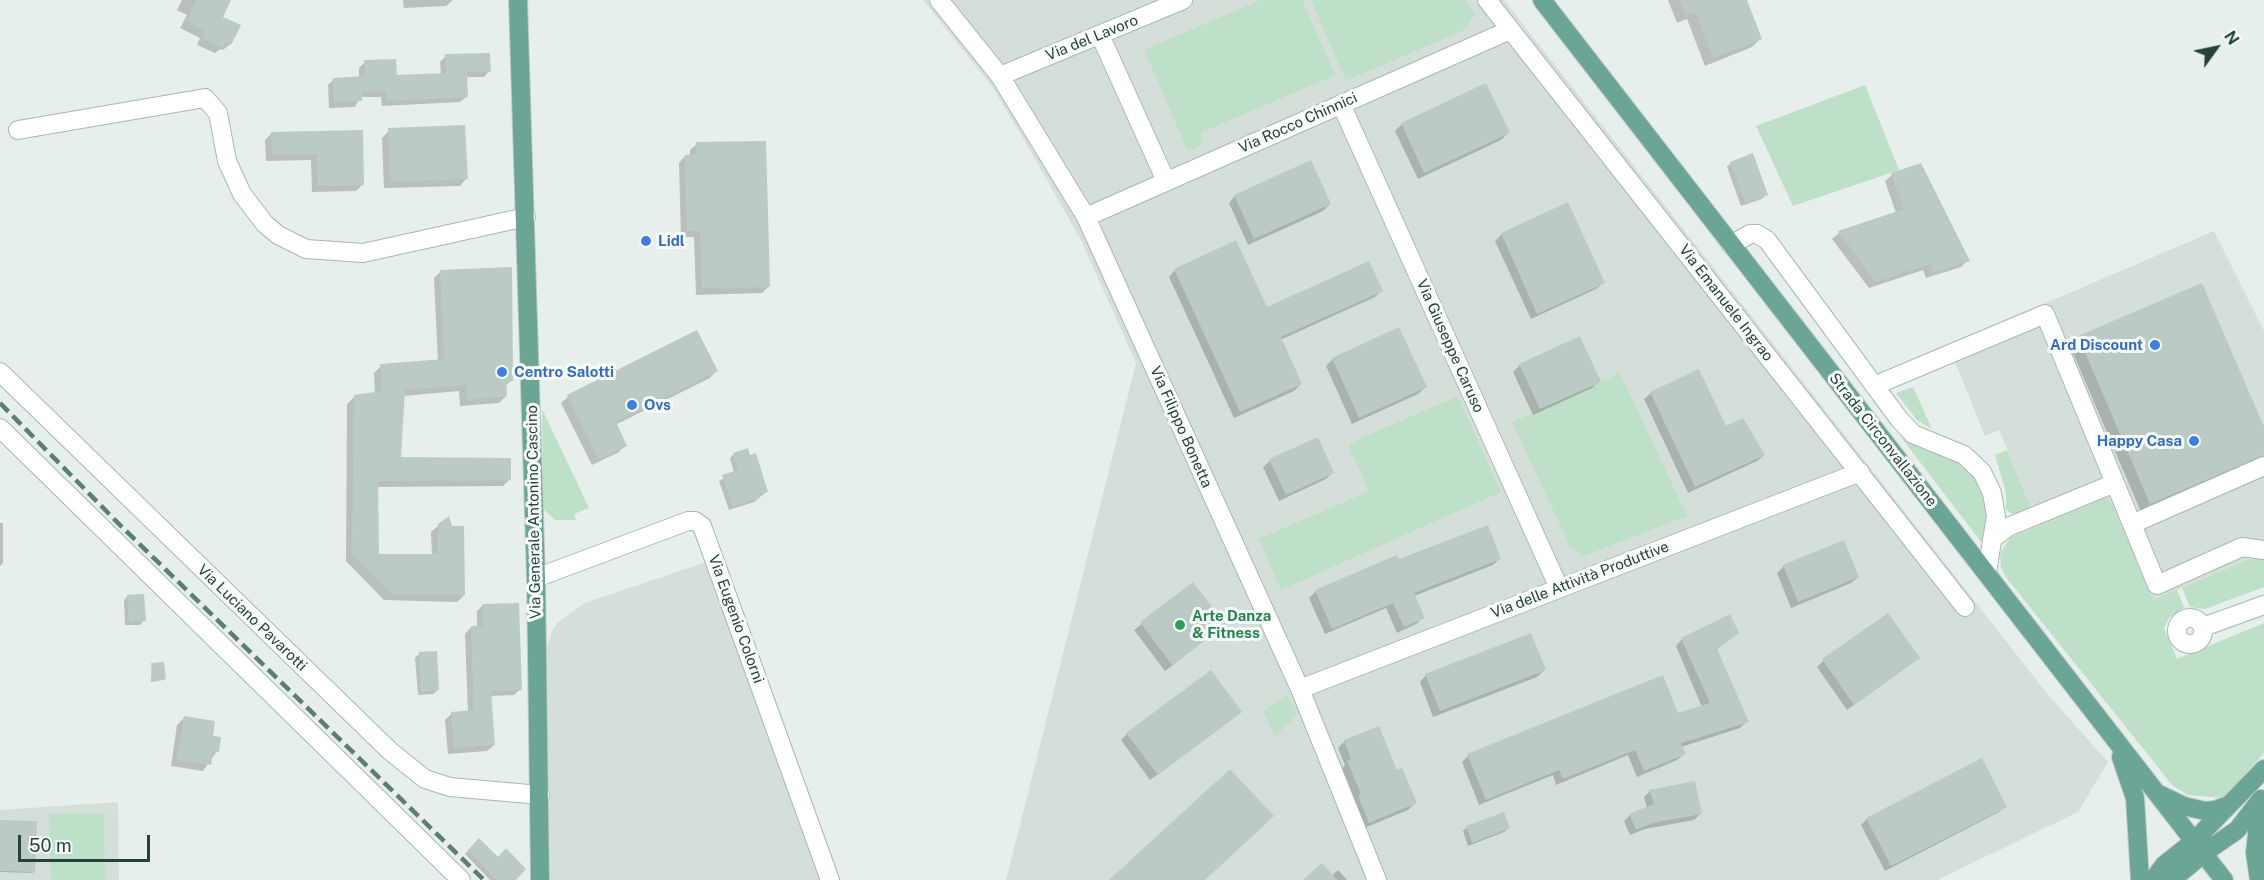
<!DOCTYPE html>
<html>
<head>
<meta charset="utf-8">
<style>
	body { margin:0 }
	#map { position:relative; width:2264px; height:880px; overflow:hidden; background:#e6efeb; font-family:"Public Sans",sans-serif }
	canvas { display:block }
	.north { position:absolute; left:2186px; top:18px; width:60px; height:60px; -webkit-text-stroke:4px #f7fbf9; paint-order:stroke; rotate:57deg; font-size:16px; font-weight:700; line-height:24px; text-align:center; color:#24423a }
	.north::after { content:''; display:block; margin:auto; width:21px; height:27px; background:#24423a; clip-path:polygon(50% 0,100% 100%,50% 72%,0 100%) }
	.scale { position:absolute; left:18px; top:835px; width:132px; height:27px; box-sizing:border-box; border:3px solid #24423a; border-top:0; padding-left:8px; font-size:18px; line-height:21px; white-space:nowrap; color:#24423a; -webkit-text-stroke:4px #f7fbf9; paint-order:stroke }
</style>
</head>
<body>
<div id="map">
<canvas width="2264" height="880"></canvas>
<div class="north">N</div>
<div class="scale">50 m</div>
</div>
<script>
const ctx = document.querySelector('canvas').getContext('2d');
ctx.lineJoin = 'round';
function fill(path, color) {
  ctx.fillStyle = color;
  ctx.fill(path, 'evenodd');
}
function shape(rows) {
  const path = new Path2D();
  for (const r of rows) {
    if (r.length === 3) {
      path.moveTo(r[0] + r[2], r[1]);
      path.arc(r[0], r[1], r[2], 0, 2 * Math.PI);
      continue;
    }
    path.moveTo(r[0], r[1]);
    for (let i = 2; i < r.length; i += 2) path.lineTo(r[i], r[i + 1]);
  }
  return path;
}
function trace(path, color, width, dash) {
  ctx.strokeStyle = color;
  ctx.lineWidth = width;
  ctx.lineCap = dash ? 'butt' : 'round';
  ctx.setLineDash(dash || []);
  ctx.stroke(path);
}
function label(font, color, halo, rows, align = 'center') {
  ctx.font = font + ' "Public Sans",sans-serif';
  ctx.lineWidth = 6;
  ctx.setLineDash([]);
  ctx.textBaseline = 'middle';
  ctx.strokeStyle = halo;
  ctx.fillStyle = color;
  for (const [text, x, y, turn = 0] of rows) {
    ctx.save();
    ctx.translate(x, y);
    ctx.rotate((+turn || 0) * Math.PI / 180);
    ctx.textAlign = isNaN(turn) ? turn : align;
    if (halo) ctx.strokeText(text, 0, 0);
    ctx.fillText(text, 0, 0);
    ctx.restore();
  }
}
fill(shape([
	[923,0,1504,0,2049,696,2108,762,2078,812,1937,880,1006,880,1136,363,1082,242,1034,157,991,85],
	[2214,231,2264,331,2264,560,2252,558,2153,601,2115,511,2049,549,1999,430,1985,436,1948,345],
	[709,561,823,880,550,880,547,646,551,634,557,623,585,603],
	[118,802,119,880,0,880,0,810]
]), '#d4dfda');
fill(shape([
	[1261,0,1302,0,1335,75,1202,132,1201,145,1188,151,1144,50],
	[1311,0,1465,0,1475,14,1466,29,1346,81],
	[1865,85,1899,170,1793,206,1756,126],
	[1620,373,1687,516,1584,556,1570,546,1512,422],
	[1913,387,1932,429,1917,420,1896,393],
	[1458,396,1501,492,1281,590,1259,539,1369,491,1348,444],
	[542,409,589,508,574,514,576,520,555,520,543,509],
	[1901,437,1913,445,1961,462,1975,476,1981,486,1986,505,1986,542,1981,542],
	[2007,450,2032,509,2013,514,2006,510,2006,493,1995,455],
	[2106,498,2113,505,2153,600,2177,590,2184,608,2169,618,2164,628,2177,659,2264,623,2264,753,2224,798,2188,795,2173,786,2005,576,2001,567,2000,553,2011,537],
	[2252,558,2264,560,2264,587,2205,609,2190,607,2182,588],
	[1287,694,1297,715,1275,736,1263,712],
	[104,814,105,880,51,880,49,814]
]), '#bfe0c8');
fill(shape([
	[182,0,230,0,221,18,230,44,223,50,220,49,215,53,197,45,200,38,180,28,187,15,177,10],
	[403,0,453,0,446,6,404,8],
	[1668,0,1745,0,1760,39,1752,47,1705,66,1687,19,1677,23],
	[446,56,489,71,484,77,465,77,466,97,460,102,382,106,381,97,360,97,355,107,329,108,328,85,334,79,359,78,359,68,365,62,395,77,441,75,440,62],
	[1402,124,1508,133,1501,140,1418,179,1395,131],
	[389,131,466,179,460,186,384,188,382,138],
	[361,132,363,184,356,191,312,192,311,160,266,161,265,140,272,133],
	[697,144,769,286,762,293,696,295,694,237,681,237,679,163,685,156,690,156,690,150],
	[1731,163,1766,194,1762,199,1741,206,1727,167],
	[1920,165,1968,260,1961,267,1926,278,1923,270,1869,288,1832,239,1839,233,1896,213,1885,181,1892,175],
	[1235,196,1330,204,1323,211,1248,245,1229,203],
	[1502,234,1603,283,1596,289,1531,319,1495,241],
	[1175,270,1266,309,1381,291,1375,297,1280,340,1301,384,1294,391,1234,418,1169,277],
	[441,271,511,380,505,387,506,396,499,403,460,406,459,391,403,396,400,458,510,479,503,486,377,487,378,555,432,555,431,532,439,525,464,595,457,602,384,600,346,561,347,404,354,397,375,394,374,373,381,366,438,361,434,278],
	[1399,329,1425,387,1418,394,1352,424,1326,366,1332,360],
	[697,332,716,371,710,378,615,425,625,445,619,452,592,465,561,403,568,397],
	[2079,337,2264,426,2264,459,2141,512,2070,346],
	[1520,365,1599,381,1592,388,1533,415,1513,372],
	[1651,393,1764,455,1757,461,1688,493,1644,399],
	[734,454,766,492,754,502,729,510,719,481,734,473,730,458],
	[1270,461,1333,472,1326,479,1279,501,1263,467],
	[0,523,3,523,3,563,0,566],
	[1499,559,1493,565,1414,596,1423,618,1416,624,1397,633,1386,608,1325,634,1309,598,1316,591,1399,561],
	[1784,566,1858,577,1851,583,1791,608,1777,573],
	[1193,584,1224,625,1165,671,1134,630],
	[128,596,144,620,140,625,125,625,124,600],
	[483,605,521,689,514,695,490,696,494,745,487,751,448,754,445,720,452,713,468,712,465,634,471,627,477,627,477,611],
	[1737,633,1716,650,1747,721,1740,728,1681,747,1684,754,1677,760,1637,777,1628,755,1556,785,1553,775,1479,805,1462,762,1468,756,1677,715,1702,707,1676,646,1682,639],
	[420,653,438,690,433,694,418,695,415,658],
	[1918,658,1847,710,1817,667,1823,661],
	[152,664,165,679,163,680,151,682],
	[1544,670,1537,677,1433,717,1420,682,1426,675],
	[184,718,211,737,217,751,203,771,171,766,177,725],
	[1234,718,1150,780,1121,740,1127,734],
	[1345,741,1396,772,1415,803,1408,810,1362,829,1342,769,1345,765,1338,748],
	[1650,791,1700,814,1694,820,1645,829,1630,835,1624,821,1630,815,1647,808,1644,797],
	[2005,806,1999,812,1885,871,1861,825,1867,819],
	[0,821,34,872,32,873,0,872],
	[1467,827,1508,828,1504,832,1468,846,1463,831],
	[479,840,498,859,513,880,490,880,465,854],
	[1338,870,1347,880,1305,880,1331,876]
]), '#0003');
fill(shape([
	[196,0,231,0,223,17,241,25,231,45,226,42,223,48,202,38,206,31,186,21],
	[1680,0,1747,0,1762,39,1713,58,1695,12,1686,15],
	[490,53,491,72,467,72,468,97,387,101,386,91,362,92,362,101,334,102,333,78,365,76,364,60,396,59,397,75,446,73,445,54],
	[1486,83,1510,133,1424,173,1401,123],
	[465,125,468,179,390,182,388,128],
	[363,130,364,185,318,186,317,154,272,155,271,132],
	[766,141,770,287,702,288,700,231,687,231,685,155,697,154,696,142],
	[1753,153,1768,195,1745,203,1730,162],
	[1311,160,1331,204,1254,239,1234,195],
	[1921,163,1970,261,1933,273,1930,264,1876,282,1838,231,1904,209,1891,173],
	[1568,202,1605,283,1537,314,1501,233],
	[1236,240,1267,307,1369,261,1383,291,1281,337,1302,384,1240,412,1174,269],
	[512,267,513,381,506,382,507,396,467,400,466,385,405,390,401,457,511,458,511,480,378,481,379,554,438,554,438,524,449,516,452,526,464,526,465,595,392,594,352,554,354,395,382,391,380,364,444,359,440,270],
	[2202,283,2264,427,2264,455,2150,504,2078,336],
	[1399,327,1427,387,1359,418,1332,358],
	[697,330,718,371,616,422,627,446,599,460,567,395],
	[1580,336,1601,382,1540,409,1519,364],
	[1699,369,1726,426,1743,418,1765,455,1695,487,1650,392],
	[1318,437,1334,473,1286,495,1269,459],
	[748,448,750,455,756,453,768,492,758,494,760,498,733,507,722,475,738,470,733,453],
	[1488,525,1501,559,1414,593,1425,618,1404,627,1393,603,1332,629,1315,590,1397,555,1399,559],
	[1844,540,1859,577,1798,602,1783,565],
	[1193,582,1226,625,1172,665,1140,622],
	[144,594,146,621,129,622,127,595],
	[519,603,522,690,491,691,495,745,454,748,451,712,474,710,471,626,483,626,483,604],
	[1888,613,1920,658,1854,705,1822,659],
	[1730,614,1739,633,1717,649,1749,722,1681,743,1686,754,1644,771,1635,750,1563,779,1559,770,1486,800,1467,754,1663,675,1678,713,1710,703,1681,638],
	[1531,633,1546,670,1440,711,1425,674],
	[437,651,439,690,421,692,419,652],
	[164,662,166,679,153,681,151,663],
	[1211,670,1242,712,1158,775,1126,733],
	[184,716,215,721,213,736,221,737,219,752,213,751,211,765,177,760],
	[1379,726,1397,770,1402,768,1417,803,1369,823,1358,796,1361,794,1347,761,1351,759,1344,740],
	[1982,758,2007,807,1891,866,1866,818],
	[1230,769,1274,816,1205,880,1109,880],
	[1695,781,1702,814,1653,823,1636,830,1629,814,1654,804,1649,790],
	[1504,812,1510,828,1472,843,1466,826],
	[0,820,37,821,35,872,0,871],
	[479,838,498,857,506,848,526,869,516,880,497,880,468,850],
	[1322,863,1337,880,1303,880]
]), '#bbcac4');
const minor = shape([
	[939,0,1000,76,1086,217,1300,689,1377,880],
	[1487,0,1965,607],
	[1100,35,1166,181],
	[1000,76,1183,0],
	[1341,104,1559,588],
	[18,130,205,98,218,113,227,161,242,194,265,224,278,235,306,249,363,253,526,217],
	[1086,217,1510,30],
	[1731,245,1750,234,1757,234,1767,240,1899,419,1913,434,1964,455,1982,472,1992,493,1996,516,1987,572],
	[0,372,390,751,425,779,450,787,540,795],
	[1876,385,2045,314,2115,483,2008,527,1992,539],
	[0,428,461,880],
	[2115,483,2157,585,2242,547,2264,550],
	[2132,524,2264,466],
	[536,578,688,521,695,521,702,526,830,880],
	[2190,631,13],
	[2203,627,2264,605],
	[1300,689,1860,472]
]);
const major = shape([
	[518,0,536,578,540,880],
	[1542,0,2224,880],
	[2121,757,2135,798,2140,880],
	[2159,794,2184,806,2205,811,2215,810,2229,805,2264,769],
	[2153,880,2164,865,2194,841,2228,806],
	[2172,880,2204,853,2237,830,2261,799],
	[2259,880,2255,853,2260,805]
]);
trace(minor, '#a8b8b2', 20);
trace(major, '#c2cac8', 20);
trace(minor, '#fff', 18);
trace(major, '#6aa596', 18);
trace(shape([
	[0,403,121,526,484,880]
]), '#5f7d75', 4.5, [12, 6]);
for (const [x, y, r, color] of [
	[646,241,6,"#3f7fe0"],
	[2155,345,6,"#3f7fe0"],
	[502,372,6,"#3f7fe0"],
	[632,405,6,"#3f7fe0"],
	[2194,441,6,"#3f7fe0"],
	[1180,625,6,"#2e9e5b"]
]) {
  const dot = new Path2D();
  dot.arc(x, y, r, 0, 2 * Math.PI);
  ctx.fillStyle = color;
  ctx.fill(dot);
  trace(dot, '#f7fbf9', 2);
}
label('15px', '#24423a', '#f7fbf9', [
	["Via del Lavoro",1092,38,-22],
	["Via Rocco Chinnici",1298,123,-24],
	["Via Emanuele Ingrao",1726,303,52],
	["Via Giuseppe Caruso",1450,346,66],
	["Via Filippo Bonetta",1181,427,66],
	["Strada Circonvallazione",1883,440,52],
	["Via Generale Antonino Cascino",534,512,-91],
	["Via delle Attività Produttive",1580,580,-21],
	["Via Luciano Pavarotti",252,618,44],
	["Via Eugenio Colorni",736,619,70]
]);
label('bold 15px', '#366cbe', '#f7fbf9', [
	["Lidl",658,241],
	["Ard Discount",2143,345,"right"],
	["Centro Salotti",514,372],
	["Ovs",644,405],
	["Happy Casa",2182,441,"right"]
], 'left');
label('bold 15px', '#27864d', '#f7fbf9', [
	["Arte Danza",1192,616],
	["& Fitness",1192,633]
], 'left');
</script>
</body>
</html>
